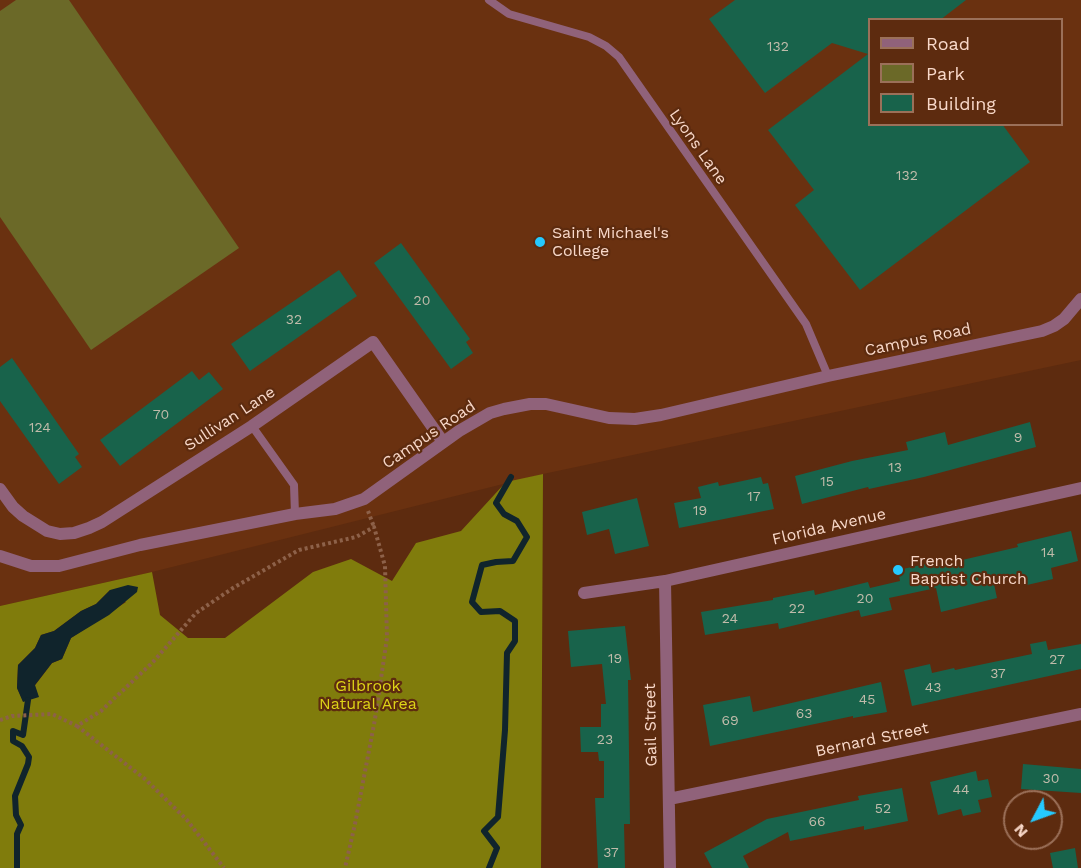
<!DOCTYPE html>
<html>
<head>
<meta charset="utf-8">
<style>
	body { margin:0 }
	#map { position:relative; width:1081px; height:868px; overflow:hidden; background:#5d2b0f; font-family:"Work Sans",sans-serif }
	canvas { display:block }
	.legend { position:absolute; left:868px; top:18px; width:195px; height:108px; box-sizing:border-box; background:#5d2b0f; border:2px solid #9b7059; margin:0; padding:8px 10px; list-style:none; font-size:18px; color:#f8d8c9 }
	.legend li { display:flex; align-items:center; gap:12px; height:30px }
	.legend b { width:30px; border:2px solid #9b7059 }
	.north { position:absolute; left:1003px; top:790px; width:60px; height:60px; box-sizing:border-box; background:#5d2b0f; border:2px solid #9b7059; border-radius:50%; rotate:229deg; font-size:16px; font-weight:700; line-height:24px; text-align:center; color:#f8d8c9 }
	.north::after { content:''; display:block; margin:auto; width:21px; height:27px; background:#25c9fe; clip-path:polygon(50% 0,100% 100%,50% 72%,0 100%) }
</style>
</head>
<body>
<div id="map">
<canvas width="1081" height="868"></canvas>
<ul class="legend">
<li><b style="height:8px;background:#90627a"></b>Road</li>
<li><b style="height:16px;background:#6b6928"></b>Park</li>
<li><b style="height:16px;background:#18634b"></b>Building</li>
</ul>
<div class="north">N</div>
</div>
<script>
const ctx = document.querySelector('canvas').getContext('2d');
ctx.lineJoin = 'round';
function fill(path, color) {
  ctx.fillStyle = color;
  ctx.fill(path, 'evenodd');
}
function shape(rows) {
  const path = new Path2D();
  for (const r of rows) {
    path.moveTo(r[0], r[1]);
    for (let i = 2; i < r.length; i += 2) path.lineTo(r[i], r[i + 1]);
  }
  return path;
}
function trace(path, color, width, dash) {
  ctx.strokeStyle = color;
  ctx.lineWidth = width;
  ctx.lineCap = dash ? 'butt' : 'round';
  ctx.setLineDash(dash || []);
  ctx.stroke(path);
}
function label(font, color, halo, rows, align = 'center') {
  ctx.font = font + ' "Work Sans",sans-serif';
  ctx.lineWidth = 4.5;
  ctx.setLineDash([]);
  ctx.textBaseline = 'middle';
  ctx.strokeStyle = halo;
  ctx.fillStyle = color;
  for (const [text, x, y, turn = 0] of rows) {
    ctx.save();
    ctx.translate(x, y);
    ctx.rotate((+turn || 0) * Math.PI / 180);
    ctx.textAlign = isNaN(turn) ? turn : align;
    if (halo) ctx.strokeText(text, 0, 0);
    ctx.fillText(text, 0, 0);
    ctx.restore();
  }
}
fill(shape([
	[0,0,1081,0,1081,360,543,474,152,572,0,606],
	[870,20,1062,20,1062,124,870,124]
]), '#6a3110');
fill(shape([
	[16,0,69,0,239,248,91,350,0,217,0,11]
]), '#6b6928');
fill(shape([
	[543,474,541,868,0,868,0,606,152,572,160,615,188,638,225,638,313,572,351,559,392,581,416,543,461,531,506,482],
	[110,590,126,602,71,638,62,659,52,663,23,701,17,688,18,665,35,648,41,635,54,631,81,611,96,604]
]), '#807c0c');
fill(shape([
	[128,585,138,587,137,592,109,615,71,638,62,659,52,663,35,685,39,697,23,702,17,688,18,665,35,648,41,635,54,631,81,611,96,604,110,590]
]), '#10242c');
trace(shape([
	[17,868,17,834,21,825,16,815,15,796,28,764,29,757,22,746,13,741,13,731,23,735,28,700],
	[489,868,497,848,484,831,498,817,505,730,507,653,515,641,515,621,500,611,481,612,472,602,482,565,496,562,513,561,527,537,517,521,504,514,496,503,511,477]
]), '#10242c', 6);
fill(shape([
	[735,0,966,0,940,20,870,20,870,124,1002,124,1030,162,860,290,795,205,814,190,768,130,868,54,832,43,765,93,709,19],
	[401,243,470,339,466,342,473,353,451,369,374,263],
	[339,270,357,296,250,371,231,344],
	[12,358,79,454,75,457,82,467,59,484,0,401,0,367],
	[192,371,199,380,209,372,223,389,120,466,100,440],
	[1030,422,1036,447,924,477,869,489,868,487,802,504,795,476,852,461,908,450,906,442,945,432,948,445],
	[761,477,763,484,768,483,774,509,679,528,674,503,701,498,698,487,718,482,719,486],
	[637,498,649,546,615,554,609,529,587,535,582,512],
	[1071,531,1078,561,1051,568,1053,579,1027,585,1025,576,994,584,997,598,941,612,936,588,889,598,892,610,861,617,859,610,779,629,778,623,705,635,701,612,773,600,773,598,814,590,815,595,868,582,870,588,900,581,898,570,944,560,945,564,1018,547,1017,544],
	[625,626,631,680,628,680,630,824,624,824,625,868,598,868,595,798,604,798,604,761,599,761,598,752,581,752,580,727,601,727,601,704,606,704,602,664,571,667,568,631],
	[1046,641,1048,650,1081,644,1081,669,912,706,904,670,930,664,932,673,954,668,955,670,1032,654,1030,644],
	[881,682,887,712,853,718,853,716,710,746,703,705,750,696,753,712],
	[1023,764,1081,769,1081,793,1021,789],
	[976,771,978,781,988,779,992,797,978,800,981,812,963,816,961,809,938,815,930,782],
	[902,788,908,821,864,830,864,826,790,841,788,832,743,856,749,868,712,868,704,853,767,819,859,800,858,796],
	[1075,848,1078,868,1053,868,1050,853]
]), '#18634b');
trace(shape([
	[368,511,374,527],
	[0,720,12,716,52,714,77,726,101,711,153,662,196,613,233,588,299,550,356,537,374,527,385,566,387,638,375,719,355,824,345,868],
	[77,726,145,779,187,820,224,868]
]), '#8d6149', 4, [3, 3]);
trace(shape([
	[489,0,509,14,589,37,606,46,619,57,806,324,828,376],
	[252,426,294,485,295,514]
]), '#90627a', 8);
trace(shape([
	[0,489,13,507,23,516,47,531,60,534,74,533,89,528,102,522,252,426,373,342,443,442],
	[0,556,31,566,59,566,140,545,295,514,335,509,364,499,459,431,490,413,504,409,530,404,546,404,609,418,635,419,661,415,828,376,1042,331,1054,326,1064,319,1081,299],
	[665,581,670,868],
	[584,593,665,581,1081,488],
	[669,799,1081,714]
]), '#90627a', 12);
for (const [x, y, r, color] of [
	[540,242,6,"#25c9fe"],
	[898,570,6,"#25c9fe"]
]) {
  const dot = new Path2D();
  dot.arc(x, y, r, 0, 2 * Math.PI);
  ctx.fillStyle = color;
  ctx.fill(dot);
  trace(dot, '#5d2b0f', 2);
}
label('14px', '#c0bbaa', null, [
	["132",778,47],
	["132",907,176],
	["20",422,301],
	["32",294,320],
	["70",161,415],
	["124",40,428],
	["9",1018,438],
	["13",895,468],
	["15",827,482],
	["17",754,497],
	["19",700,511],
	["14",1048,553],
	["20",865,599],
	["22",797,609],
	["24",730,619],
	["19",615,659],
	["27",1057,660],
	["37",998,674],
	["43",933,688],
	["45",867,700],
	["63",804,714],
	["69",730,721],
	["23",605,740],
	["30",1051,779],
	["44",961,790],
	["52",883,809],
	["66",817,822],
	["37",611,853]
]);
label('16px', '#f8d8c9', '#5d2b0f', [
	["Lyons Lane",698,147,55],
	["Campus Road",918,340,-12],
	["Sullivan Lane",230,419,-33],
	["Campus Road",429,435,-34],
	["Florida Avenue",829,527,-13],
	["Gail Street",651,725,-91],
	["Bernard Street",872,740,-12]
]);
label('16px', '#f8d8c9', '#5d2b0f', [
	["Saint Michael's",552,233],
	["College",552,251],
	["French",910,561],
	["Baptist Church",910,579]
], 'left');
label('16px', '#ddd517', '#5d2b0f', [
	["Gilbrook",368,686],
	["Natural Area",368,704]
]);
</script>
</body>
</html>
